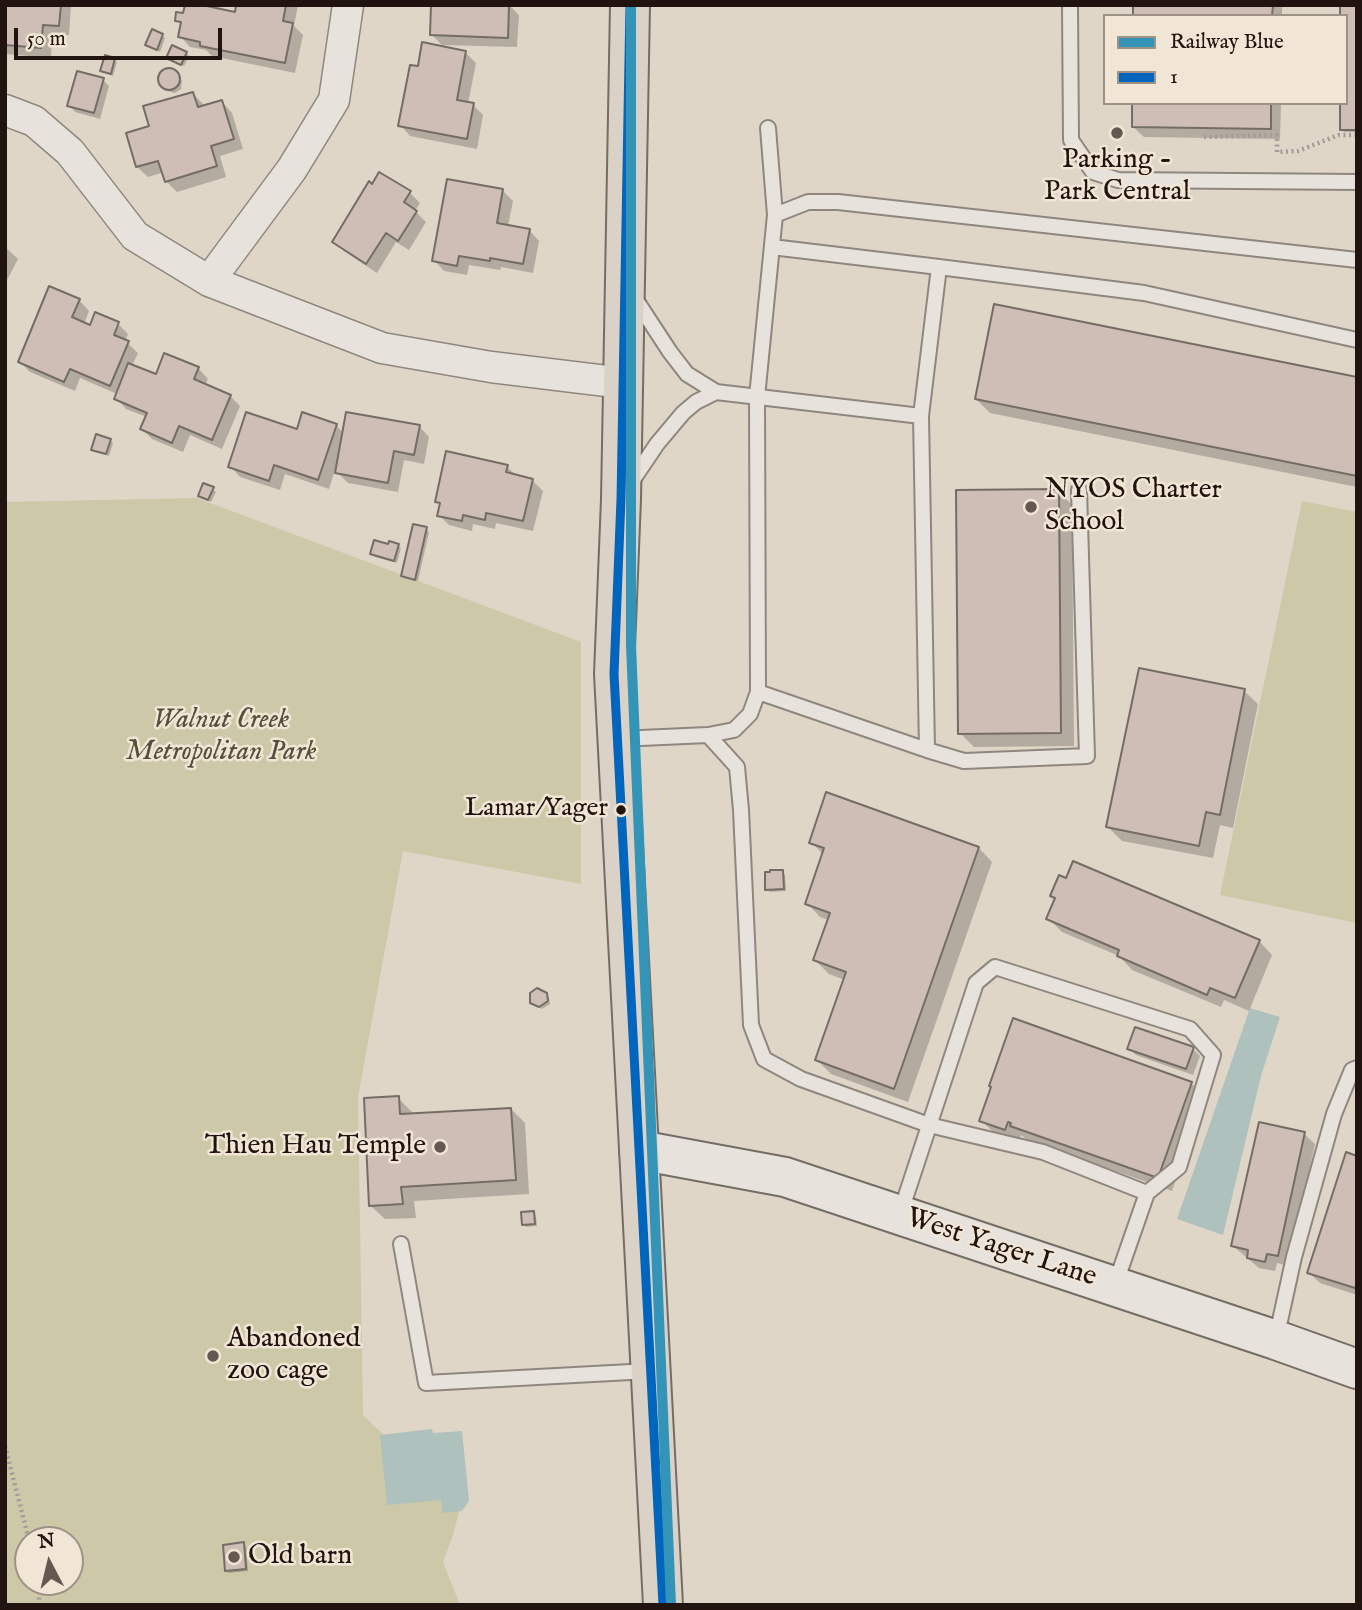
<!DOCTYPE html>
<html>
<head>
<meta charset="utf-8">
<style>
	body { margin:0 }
	#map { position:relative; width:1362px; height:1610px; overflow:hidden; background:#e0d6c8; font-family:"IM FELL English",serif }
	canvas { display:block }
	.frame { position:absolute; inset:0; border:7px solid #211410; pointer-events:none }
	.legend { position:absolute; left:1103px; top:14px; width:245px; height:91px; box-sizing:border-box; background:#f1e6d5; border:2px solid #9e9286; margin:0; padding:9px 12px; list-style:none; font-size:21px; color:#211410 }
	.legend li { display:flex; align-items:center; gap:14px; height:35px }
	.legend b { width:35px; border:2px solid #9e9286 }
	.north { position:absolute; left:14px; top:1526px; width:70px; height:70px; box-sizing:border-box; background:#f1e6d5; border:2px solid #9e9286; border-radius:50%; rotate:353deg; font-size:19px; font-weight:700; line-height:28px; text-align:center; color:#211410 }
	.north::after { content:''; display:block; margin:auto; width:24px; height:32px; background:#645850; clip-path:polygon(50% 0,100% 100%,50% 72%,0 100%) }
	.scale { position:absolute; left:14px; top:28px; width:208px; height:32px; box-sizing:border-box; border:4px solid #211410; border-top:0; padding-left:9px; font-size:21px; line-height:24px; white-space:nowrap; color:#211410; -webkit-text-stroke:5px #f1e6d5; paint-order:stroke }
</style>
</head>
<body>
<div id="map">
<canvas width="1362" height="1610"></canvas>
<div class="frame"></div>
<ul class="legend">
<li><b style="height:9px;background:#3494b7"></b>Railway Blue</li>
<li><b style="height:9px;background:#0065bd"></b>1</li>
</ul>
<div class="north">N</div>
<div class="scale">50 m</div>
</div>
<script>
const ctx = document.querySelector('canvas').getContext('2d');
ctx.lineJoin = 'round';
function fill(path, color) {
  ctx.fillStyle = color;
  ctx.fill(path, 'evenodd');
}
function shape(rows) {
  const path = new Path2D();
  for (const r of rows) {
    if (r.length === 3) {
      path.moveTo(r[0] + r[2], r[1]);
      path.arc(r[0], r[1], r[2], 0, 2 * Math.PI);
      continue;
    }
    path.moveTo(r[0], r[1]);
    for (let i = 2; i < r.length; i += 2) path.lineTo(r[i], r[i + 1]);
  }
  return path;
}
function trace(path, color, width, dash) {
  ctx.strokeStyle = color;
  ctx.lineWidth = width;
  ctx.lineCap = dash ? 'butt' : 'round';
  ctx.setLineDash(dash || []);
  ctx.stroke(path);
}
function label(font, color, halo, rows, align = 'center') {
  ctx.font = font + ' "IM FELL English",serif';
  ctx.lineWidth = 5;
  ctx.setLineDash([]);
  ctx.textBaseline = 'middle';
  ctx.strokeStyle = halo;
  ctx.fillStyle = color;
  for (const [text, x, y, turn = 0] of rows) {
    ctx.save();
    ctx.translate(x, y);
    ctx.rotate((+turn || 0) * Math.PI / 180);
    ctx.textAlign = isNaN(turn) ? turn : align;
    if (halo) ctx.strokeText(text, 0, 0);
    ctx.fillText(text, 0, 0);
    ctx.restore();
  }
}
fill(shape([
	[197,498,581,642,581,884,403,851,358,1097,363,1415,460,1508,453,1535,443,1562,460,1605,5,1605,5,502],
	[28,1540,70,1540,70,1582,28,1582],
	[1302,501,1357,512,1357,923,1220,895]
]), '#ccc8a8');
fill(shape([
	[1250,1008,1280,1017,1261,1076,1223,1235,1177,1219],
	[432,1429,433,1433,462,1431,469,1501,462,1511,443,1513,441,1500,387,1505,380,1435]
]), '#aec1bd');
fill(shape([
	[5,5,71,5,69,35,52,34,51,58,5,54],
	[238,5,298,5,294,26,303,35,295,73,212,56,206,50,190,47,180,36,182,25,177,20,237,14],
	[432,5,509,5,519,15,517,47,442,45,431,34],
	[1135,5,1282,5,1282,16,1135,16],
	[1357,5,1357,132,1344,132,1341,130,1346,103,1346,16],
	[162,35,165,38,160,52,147,45],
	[465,52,476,63,468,104,473,105,483,115,477,149,410,136,400,125,419,68],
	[186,53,189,56,184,66,171,60],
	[114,60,117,62,113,76,105,73,102,71],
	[167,70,174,71,182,81,181,89,175,93,167,91,159,81,161,74],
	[103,80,109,86,100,119,75,112,69,105],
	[193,94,203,104,204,107,222,102,232,113,243,149,220,156,226,177,177,192,166,181,164,172,148,177,137,167,151,127],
	[1134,103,1281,103,1280,139,1144,137,1133,127],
	[503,191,513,201,508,226,529,230,539,241,533,273,501,267,500,270,469,265,467,275,444,271,434,260],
	[410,193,420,203,415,211,426,222,409,250,396,242,377,273,345,252,335,242],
	[5,247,18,259,5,284],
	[79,300,89,311,84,324,91,327,118,324,128,334,125,341,138,353,132,366,157,376,198,368,208,379,205,385,230,396,240,406,222,449,190,435,183,452,152,439,142,429,147,417,126,409,116,398,117,394,80,378,75,391,30,372,20,362],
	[1357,378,1357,487,990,413,976,399],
	[336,425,344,434,419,426,429,437,424,464,404,460,398,492,348,483,335,470,329,489,285,474,280,490,240,477,230,466,298,431],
	[110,441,113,443,109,456,96,452,93,449],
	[507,467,517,476,532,480,543,491,533,531,496,523,495,529,473,524,472,531,449,525,439,515,441,506,437,501],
	[213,489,216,492,211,502,200,496],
	[1058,491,1072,505,1074,746,974,747,960,733],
	[426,529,429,532,418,581,406,578,403,576],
	[390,546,398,546,401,548,397,563,375,557,372,554],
	[1244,691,1258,704,1233,828,1220,825,1213,858,1122,841,1108,827],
	[811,842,979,848,992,862,908,1102,831,1074,817,1060,845,980,829,974,815,960,829,920,820,917,807,903,824,855],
	[782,872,785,875,786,891,770,892,767,889],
	[1052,896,1259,941,1272,955,1249,1011,1224,1000,1221,1007,1132,970,1119,956,1062,932,1048,918,1056,900],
	[546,994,549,997,550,1004,542,1009,535,1005],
	[1129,1048,1193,1049,1200,1056,1193,1075,1136,1055],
	[1191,1083,1205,1097,1172,1191,1026,1139,1021,1135,1019,1142,995,1134,981,1120],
	[398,1098,412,1112,412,1115,511,1109,525,1123,529,1194,414,1201,416,1218,385,1219,371,1206],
	[1304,1134,1315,1144,1288,1266,1277,1263,1275,1271,1259,1268,1233,1246],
	[1357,1158,1357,1295,1320,1283,1309,1273],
	[534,1213,536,1216,537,1226,526,1227,524,1224],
	[243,1544,246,1547,248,1571,229,1573,227,1571]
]), '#0003');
const building = shape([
	[5,5,61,5,59,26,43,25,41,48,5,45,5,5],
	[185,5,202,5,235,12,236,5,286,5,283,21,293,23,285,63,200,46,200,42,178,37,181,22,175,21,176,12,183,13,185,5],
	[431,5,509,5,508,38,430,35,431,5],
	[1133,5,1273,5,1272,16,1133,16,1133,5],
	[1340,5,1357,5,1357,130,1340,130,1340,103,1346,103,1346,16,1340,16,1340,5],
	[152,29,163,34,157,50,145,45,152,29],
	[422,42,466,51,457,100,474,103,467,139,398,126,410,65,418,66,422,42],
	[172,45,187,52,181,65,166,58,172,45],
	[105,55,115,58,111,74,100,71,105,55],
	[169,79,11],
	[77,71,104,78,94,113,67,106,77,71],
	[193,92,198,107,222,100,234,139,211,146,217,166,165,182,158,161,136,167,126,133,149,126,143,106,193,92],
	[1132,103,1271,103,1271,129,1132,127,1132,103],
	[379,172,411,191,404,202,417,211,398,241,386,233,366,264,332,242,369,181,372,184,379,172],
	[447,179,503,189,497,223,530,229,523,264,490,258,490,261,459,256,457,266,432,261,447,179],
	[49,286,80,299,72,317,90,325,95,312,119,322,114,335,129,341,110,386,70,369,64,382,18,362,49,286],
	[994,304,1357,377,1357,476,975,399,994,304],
	[164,353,199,367,194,379,231,395,212,440,179,426,172,443,140,429,147,413,114,399,128,363,156,374,164,353],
	[246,412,297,429,302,412,337,424,318,480,274,465,269,481,228,467,246,412],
	[346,412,420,425,414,455,394,451,388,483,335,473,346,412],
	[96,434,111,439,106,454,91,450,96,434],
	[446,451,508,465,506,472,533,479,523,521,486,513,485,520,463,515,462,521,437,516,440,503,435,502,446,451],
	[203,483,214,487,208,500,198,496,203,483],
	[1059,489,1061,733,958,734,956,490,1059,489],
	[413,524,427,527,415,580,401,576,413,524],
	[374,540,388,544,389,541,399,544,394,561,370,554,374,540],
	[1139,668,1245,689,1220,815,1206,812,1199,846,1106,827,1139,668],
	[826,792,979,847,894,1089,815,1060,846,972,813,960,830,913,805,904,824,848,809,843,826,792],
	[1073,861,1260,940,1235,998,1210,988,1207,995,1117,956,1119,950,1046,919,1055,898,1050,896,1059,875,1066,878,1073,861],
	[770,870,783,870,784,889,765,890,765,872,770,872,770,870],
	[537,988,547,993,548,1001,539,1007,530,1003,530,993,537,988],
	[1013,1018,1192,1082,1158,1178,1010,1126,1011,1123,1008,1122,1005,1130,979,1121,991,1087,989,1086,1013,1018],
	[1135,1027,1194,1047,1186,1069,1127,1049,1135,1027],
	[399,1096,400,1114,511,1108,516,1180,401,1187,403,1204,369,1206,364,1098,399,1096],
	[1259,1122,1305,1132,1278,1256,1267,1254,1265,1262,1247,1258,1248,1250,1231,1246,1259,1122],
	[1346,1152,1357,1156,1357,1283,1355,1288,1307,1273,1346,1152],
	[534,1211,535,1224,522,1225,521,1212,534,1211],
	[244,1542,246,1569,225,1571,223,1545,244,1542]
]);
fill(building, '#cfbeb5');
trace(building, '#746d66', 2);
const service = shape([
	[1070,5,1071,140,1093,172,1118,180,1357,182],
	[768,128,775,215,757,397,758,692,927,750,921,416],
	[775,215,808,202,838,202,1357,260],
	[772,247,939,267],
	[634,297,670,352,687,374,716,392,921,416,939,267,1144,293,1357,340],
	[630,484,657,444,683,413,696,402,716,392],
	[708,735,737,767,741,810,751,1025,764,1059,801,1079,929,1125,1043,1152,1147,1193],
	[618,739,708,735,734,730,750,714,758,692],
	[927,750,964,761,1087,756,1079,490],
	[900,1214,976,983,995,967,1190,1029,1213,1055,1179,1167,1147,1193,1115,1285],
	[401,1244,426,1383,649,1371],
	[1276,1339,1294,1257,1334,1114,1352,1070,1357,1068]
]);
const minor = shape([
	[5,110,34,121,70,152,135,236,209,281,382,348,491,367,623,383],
	[209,281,292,169,334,100,348,5]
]);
const secondary = shape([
	[639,1150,785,1177,1276,1340,1357,1369]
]);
const primary = shape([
	[630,5,621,499,614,674,663,1605]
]);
trace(service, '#8f877f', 18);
trace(minor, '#8f877f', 33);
trace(secondary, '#746d66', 42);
trace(primary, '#746d66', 42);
trace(shape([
	[1204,137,1277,135,1277,152,1298,151,1339,135,1357,135],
	[5,1446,29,1540],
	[39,1605,39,1582]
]), '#a19c97', 4.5, [2, 3.5]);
trace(service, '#e7e2db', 14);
trace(minor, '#e7e2db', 30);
trace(secondary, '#e7e2db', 38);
trace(primary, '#dad2c6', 38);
trace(shape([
	[630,5,621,499,614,674,663,1605]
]), '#0065bd', 9);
trace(shape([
	[631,5,631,645,671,1605]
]), '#3494b7', 10);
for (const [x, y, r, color] of [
	[1117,133,7,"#645850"],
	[1031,507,7,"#645850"],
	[621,810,6,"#211410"],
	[440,1147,7,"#645850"],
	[213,1356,7,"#645850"],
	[234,1557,7,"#645850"]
]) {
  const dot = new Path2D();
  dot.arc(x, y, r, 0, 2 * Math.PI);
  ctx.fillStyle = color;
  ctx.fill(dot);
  trace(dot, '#f1e6d5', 2.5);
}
label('26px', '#211410', '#f1e6d5', [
	["Lamar/Yager",608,810]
], 'right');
label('28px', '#211410', '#f1e6d5', [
	["Parking -",1117,161,"center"],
	["Park Central",1117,193,"center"],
	["NYOS Charter",1045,491],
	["School",1045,523],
	["Thien Hau Temple",426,1147,"right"],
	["Abandoned",227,1340],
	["zoo cage",227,1372],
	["Old barn",248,1557]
], 'left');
label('italic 28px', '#574f3c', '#f1e6d5', [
	["Walnut Creek",221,721],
	["Metropolitan Park",221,753]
]);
label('28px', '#211410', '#f1e6d5', [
	["West Yager Lane",1001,1249,18]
]);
</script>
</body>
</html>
